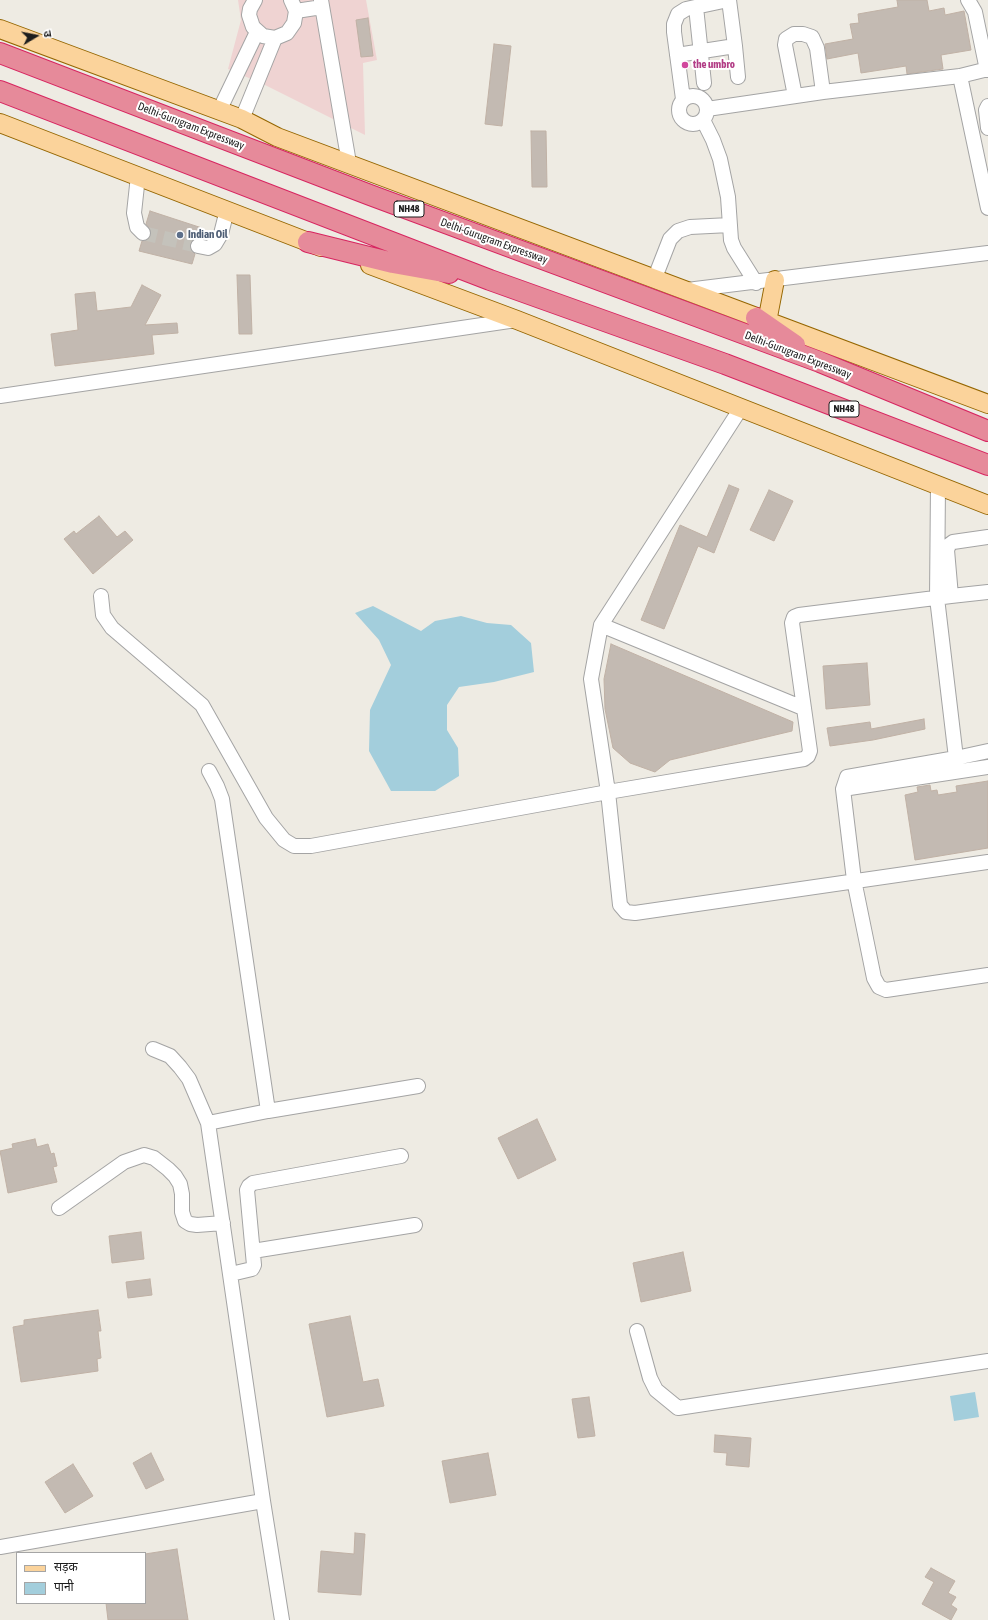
<!DOCTYPE html>
<html>
<head>
<meta charset="utf-8">
<style>
	body { margin:0 }
	#map { position:relative; width:988px; height:1620px; overflow:hidden; background:#eeebe3; font-family:"Asap Condensed","Noto Sans Devanagari",sans-serif }
	canvas { display:block }
	.legend { position:absolute; left:16px; top:1552px; width:130px; height:52px; box-sizing:border-box; background:#fff; border:1px solid #a5a5a5; margin:0; padding:5px 7px; list-style:none; font-size:12px; color:#1d1d1d }
	.legend li { display:flex; align-items:center; gap:8px; height:20px }
	.legend b { width:20px; border:1px solid #a5a5a5 }
	.north { position:absolute; left:16px; top:16px; width:40px; height:40px; -webkit-text-stroke:3px #fff; paint-order:stroke; rotate:80deg; font-size:11px; font-weight:700; line-height:16px; text-align:center; color:#1d1d1d }
	.north::after { content:''; display:block; margin:auto; width:14px; height:18px; background:#1d1d1d; clip-path:polygon(50% 0,100% 100%,50% 72%,0 100%) }
</style>
</head>
<body>
<div id="map">
<canvas width="988" height="1620"></canvas>
<ul class="legend">
<li><b style="height:5px;background:#fbd39b"></b>सड़क</li>
<li><b style="height:11px;background:#a3cedc"></b>पानी</li>
</ul>
<div class="north">उ</div>
</div>
<script>
const ctx = document.querySelector('canvas').getContext('2d');
ctx.lineJoin = 'round';
function fill(path, color) {
  ctx.fillStyle = color;
  ctx.fill(path, 'evenodd');
}
function shape(rows) {
  const path = new Path2D();
  for (const r of rows) {
    if (r.length === 3) {
      path.moveTo(r[0] + r[2], r[1]);
      path.arc(r[0], r[1], r[2], 0, 2 * Math.PI);
      continue;
    }
    path.moveTo(r[0], r[1]);
    for (let i = 2; i < r.length; i += 2) path.lineTo(r[i], r[i + 1]);
  }
  return path;
}
function trace(path, color, width, dash) {
  ctx.strokeStyle = color;
  ctx.lineWidth = width;
  ctx.lineCap = dash ? 'butt' : 'round';
  ctx.setLineDash(dash || []);
  ctx.stroke(path);
}
function label(font, color, halo, rows, align = 'center') {
  ctx.font = font + ' "Asap Condensed",sans-serif';
  ctx.lineWidth = 4;
  ctx.setLineDash([]);
  ctx.textBaseline = 'middle';
  ctx.strokeStyle = halo;
  ctx.fillStyle = color;
  for (const [text, x, y, turn = 0] of rows) {
    ctx.save();
    ctx.translate(x, y);
    ctx.rotate((+turn || 0) * Math.PI / 180);
    ctx.textAlign = isNaN(turn) ? turn : align;
    if (halo) ctx.strokeText(text, 0, 0);
    ctx.fillText(text, 0, 0);
    ctx.restore();
  }
}
fill(shape([
	[238,0,366,0,377,60,363,63,365,135,265,85,228,69,241,20]
]), '#efd3d2');
fill(shape([
	[373,606,421,631,435,621,461,616,487,623,511,625,531,643,534,672,494,682,459,687,447,705,447,730,458,748,459,776,435,791,391,791,369,751,370,710,391,665,379,640,355,613],
	[975,1392,979,1417,954,1421,950,1396]
]), '#a3cedc');
const building = shape([
	[897,0,927,0,929,11,944,8,945,15,964,11,971,50,941,55,943,69,907,74,906,66,861,73,858,53,827,59,825,44,853,39,850,24,859,23,858,14,898,7,897,0],
	[368,18,373,56,361,57,356,20,368,18],
	[494,44,511,46,502,126,485,124,494,44],
	[531,131,546,131,547,187,532,187,531,131],
	[150,211,202,228,199,238,195,238,190,244,190,249,195,254,192,264,139,251,142,241,149,239,151,236,151,230,146,224,150,211],
	[237,275,250,275,252,334,239,334,237,275],
	[142,285,161,295,145,325,177,323,178,333,152,335,154,354,55,366,51,334,78,330,75,294,95,292,97,311,131,307,142,285],
	[729,485,739,489,714,553,698,546,664,629,641,620,680,525,707,537,729,485],
	[769,490,793,501,774,541,750,530,769,490],
	[99,516,117,537,125,531,133,540,93,574,64,539,74,531,76,534,99,516],
	[611,644,793,722,792,731,670,760,655,772,630,763,613,748,605,709,604,679,611,644],
	[867,663,870,705,826,709,823,666,867,663],
	[924,719,925,729,873,740,830,746,827,728,870,722,871,729,924,719],
	[988,781,988,848,915,860,905,795,918,792,917,787,930,785,931,791,937,790,938,795,957,792,956,786,988,781],
	[537,1119,556,1160,518,1179,498,1138,537,1119],
	[35,1139,37,1147,48,1144,51,1154,54,1153,57,1166,53,1167,57,1182,8,1193,0,1151,13,1148,12,1144,35,1139],
	[141,1232,144,1259,112,1263,109,1236,141,1232],
	[683,1252,691,1291,641,1302,633,1263,683,1252],
	[150,1279,152,1295,128,1298,126,1282,150,1279],
	[98,1310,101,1331,98,1331,101,1358,97,1359,98,1371,21,1382,13,1327,24,1325,24,1320,98,1310],
	[350,1316,363,1382,378,1379,384,1406,327,1417,309,1324,350,1316],
	[589,1397,595,1436,578,1438,572,1399,589,1397],
	[715,1435,751,1438,749,1467,726,1465,727,1453,714,1452,715,1435],
	[151,1453,164,1480,146,1489,133,1463,151,1453],
	[488,1453,496,1495,450,1503,442,1461,488,1453],
	[73,1464,93,1496,65,1513,45,1482,73,1464],
	[355,1533,365,1534,361,1595,318,1592,321,1551,354,1554,355,1533],
	[177,1549,188,1620,108,1620,106,1603,145,1603,145,1554,177,1549],
	[931,1568,955,1581,948,1593,956,1597,951,1605,957,1609,951,1620,922,1604,934,1582,925,1577,931,1568]
]);
fill(building, '#c3bab2');
trace(building, '#c0b1a5', 1);
trace(shape([
	[143,233,198,246]
]), '#c4c2bb', 14, [14, 7]);
const minor = shape([
	[255,0,250,9,249,15,253,27,263,36,275,38,287,33,294,23,296,11,291,0],
	[321,0,349,163],
	[968,0,975,12,987,70],
	[696,7,704,83],
	[296,11,322,7],
	[735,46,738,77],
	[677,55,735,46,729,0],
	[960,76,988,208],
	[693,110,14],
	[795,96,785,45,786,39,794,34,803,34,812,37,817,48,823,92],
	[683,99,674,32,674,24,678,14,686,9,728,0],
	[988,106,986,110,988,128],
	[707,109,823,92,960,76,988,69],
	[219,111,257,32],
	[242,119,275,38],
	[703,120,713,140,720,159,728,197,731,240,734,248,756,283],
	[138,176,134,213,137,227,143,233],
	[198,246,208,248,215,244,221,234,227,210],
	[654,280,670,239,678,231,690,227,730,225],
	[687,290,988,253],
	[0,396,516,320],
	[741,408,601,625,591,679,608,792,620,905,626,912,635,913,988,862],
	[988,537,953,542,949,545,947,550,951,596,988,592],
	[101,596,103,615,112,628,202,705,266,818,284,840,294,846,311,846,608,792,804,759,808,756,810,751,792,623,794,617,799,615,951,596],
	[601,625,803,708],
	[956,758,988,751],
	[988,767,843,789,854,880,874,978,879,987,886,990,988,975],
	[209,771,217,786,222,799,268,1111,208,1123,263,1501,282,1620],
	[843,789,847,777,956,758,937,598,938,485],
	[153,1049,170,1056,180,1067,189,1079,208,1123],
	[268,1111,418,1086],
	[59,1208,124,1162,144,1155,154,1158,168,1169,175,1176,180,1184,182,1194,182,1212,185,1221,190,1224,197,1225,223,1223],
	[253,1251,415,1225],
	[231,1274,252,1269,254,1265,247,1190,249,1186,253,1183,401,1156],
	[637,1331,650,1378,656,1390,678,1408,988,1361],
	[0,1547,263,1501]
]);
const major = shape([
	[0,29,242,119,277,137,988,404],
	[0,123,321,247],
	[370,265,517,320,988,505],
	[767,322,775,280]
]);
const highway = shape([
	[0,53,370,195,820,362,988,431],
	[0,91,490,280,725,364,988,465],
	[308,242,393,263,449,273],
	[756,318,795,345]
]);
trace(minor, '#a4a4a4', 16);
trace(major, '#956601', 20);
trace(highway, '#d72560', 22);
trace(minor, '#fff', 14);
trace(major, '#fbd39b', 18);
trace(highway, '#e68a9a', 20);
for (const [x, y, r, color] of [
	[685,65,4,"#d1479c"],
	[180,235,4,"#5c6f8a"]
]) {
  const dot = new Path2D();
  dot.arc(x, y, r, 0, 2 * Math.PI);
  ctx.fillStyle = color;
  ctx.fill(dot);
  trace(dot, '#fff', 1.5);
}
for (const [x, y, w] of [
	[409,209,30],
	[844,409,30]
]) {
  const box = new Path2D();
  box.roundRect(x - w / 2, y - 8, w, 16, 3);
  ctx.fillStyle = '#fff';
  ctx.fill(box);
  trace(box, '#1d1d1d', 1);
}
label('bold 10px', '#1d1d1d', null, [
	["NH48",409,209],
	["NH48",844,409]
]);
label('bold 11px', '#b23c85', '#fff', [
	["the umbro",693,65]
], 'left');
label('11px', '#1d1d1d', '#fff', [
	["Delhi-Gurugram Expressway",191,126,21],
	["Delhi-Gurugram Expressway",494,241,20],
	["Delhi-Gurugram Expressway",798,355,21]
]);
label('bold 11px', '#4e5e75', '#fff', [
	["Indian Oil",188,235]
], 'left');
</script>
</body>
</html>
